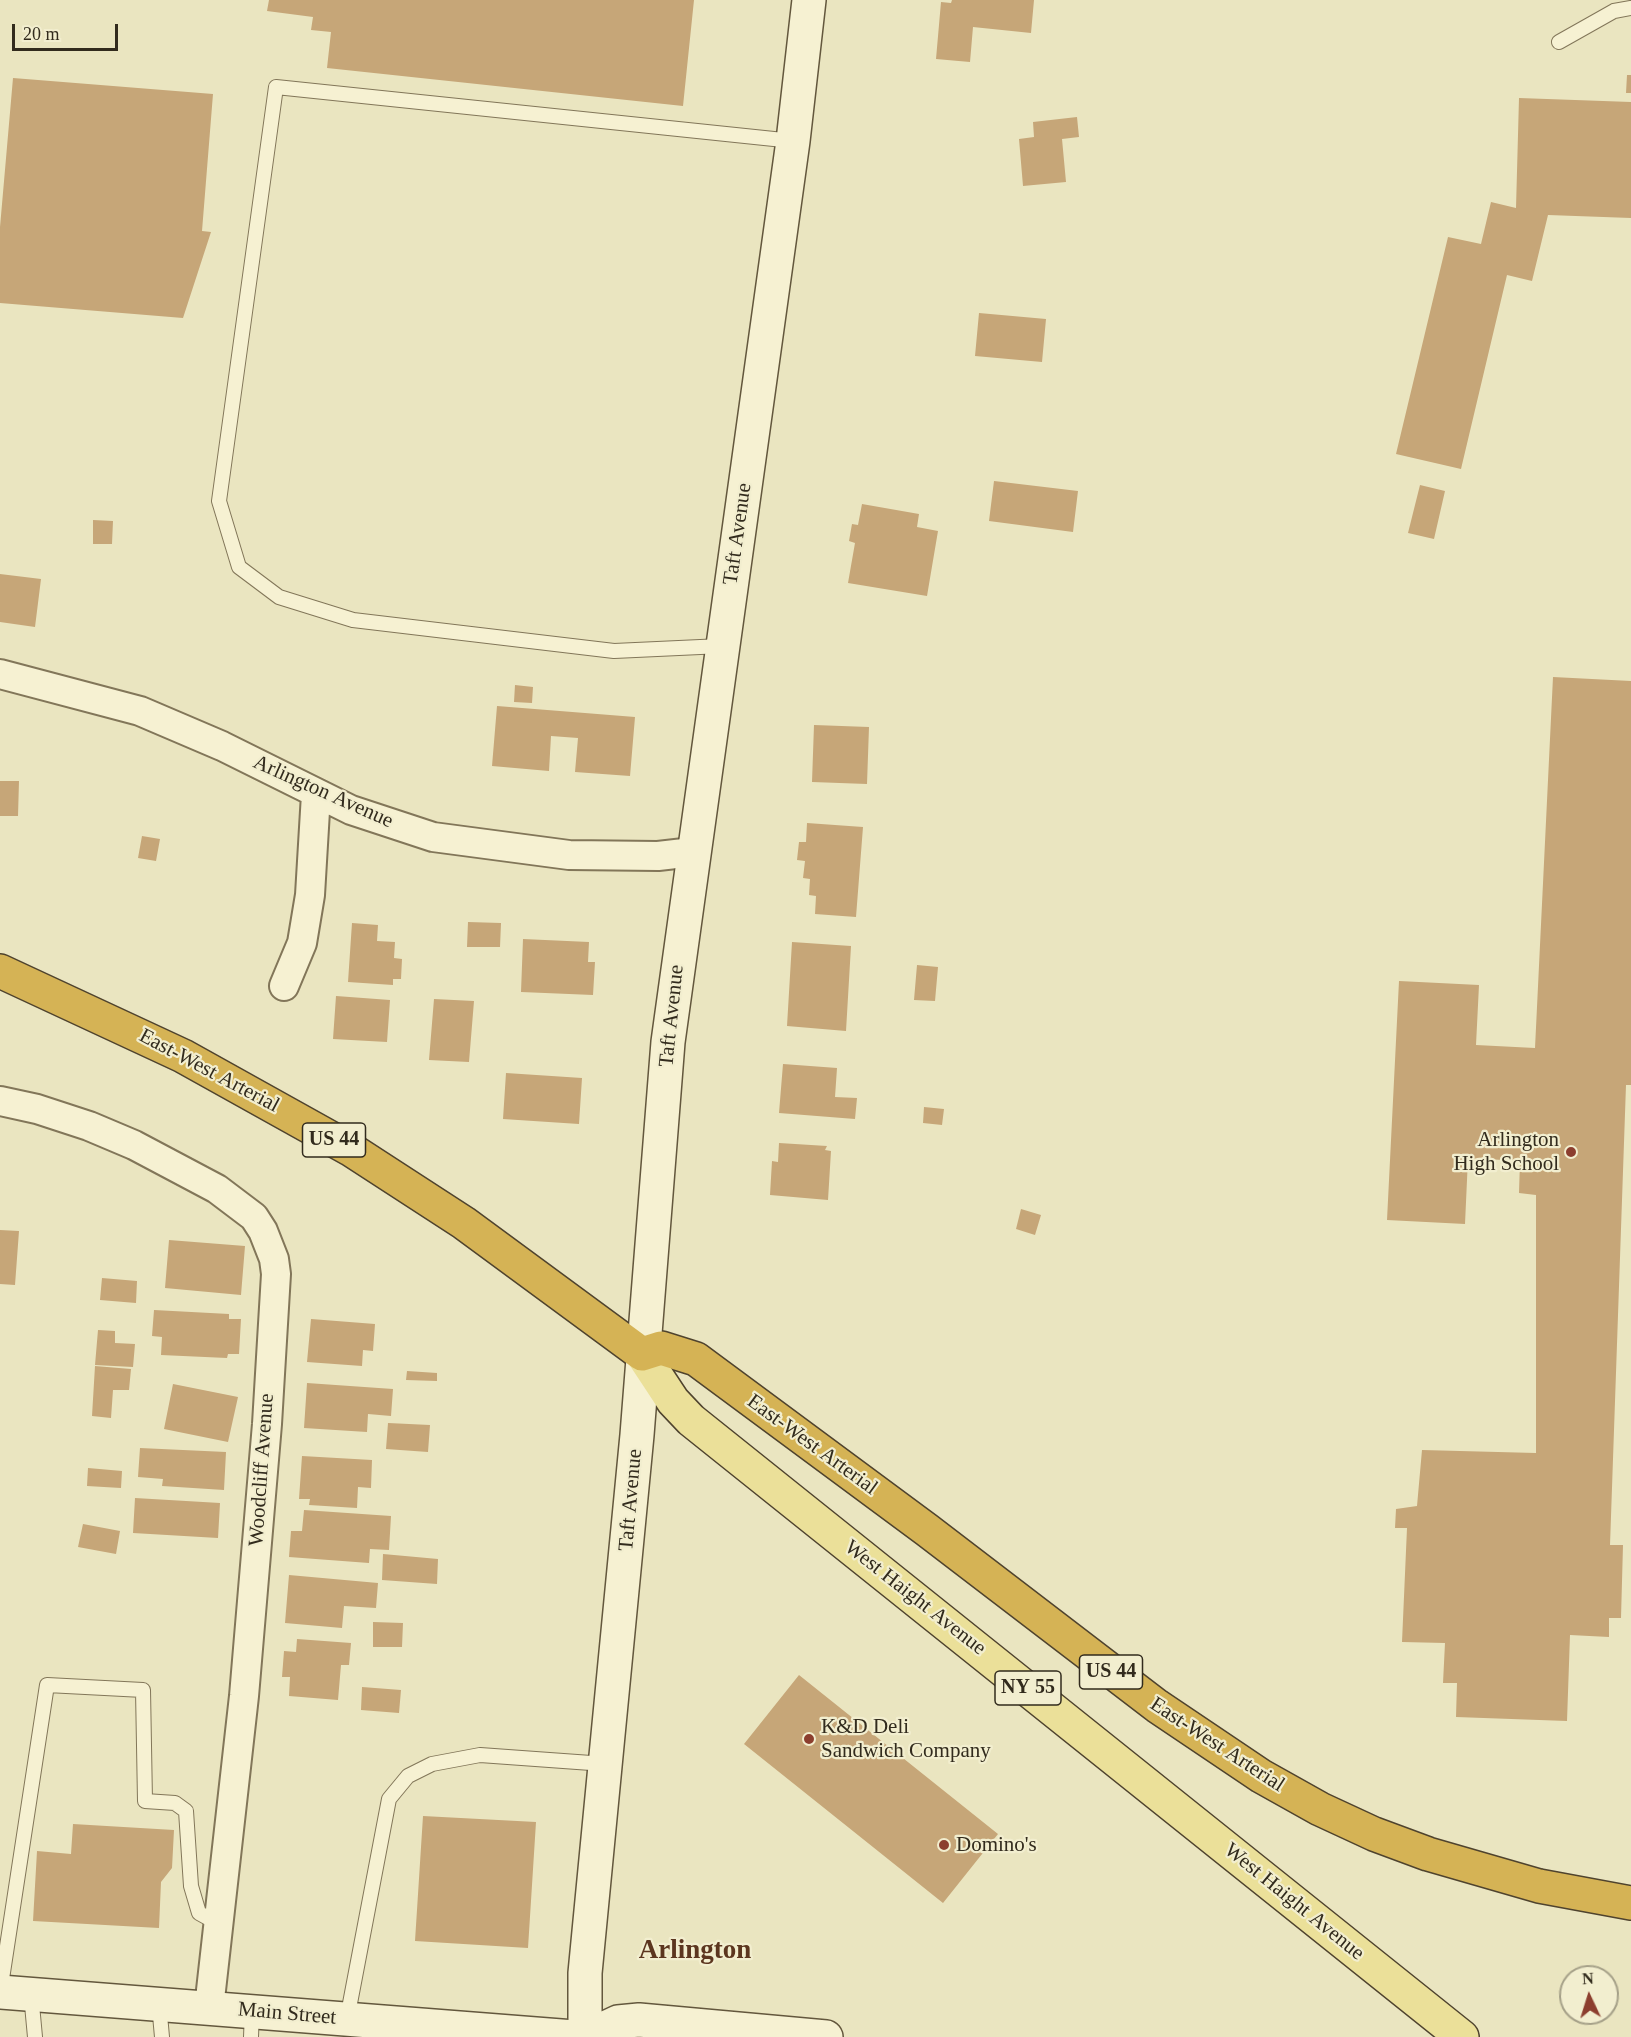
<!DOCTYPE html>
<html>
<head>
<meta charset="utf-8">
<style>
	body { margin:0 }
	#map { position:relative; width:1631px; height:2037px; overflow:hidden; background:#eae5c0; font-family:"Times New Roman",serif }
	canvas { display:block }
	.north { position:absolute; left:1559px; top:1965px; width:60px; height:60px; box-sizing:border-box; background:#f2eecf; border:2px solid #a5a088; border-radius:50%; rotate:356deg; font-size:16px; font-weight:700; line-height:24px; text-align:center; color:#322b1d }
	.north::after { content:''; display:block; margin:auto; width:21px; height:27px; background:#8c3e2e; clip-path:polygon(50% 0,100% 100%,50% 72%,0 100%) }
	.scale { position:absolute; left:12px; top:24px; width:106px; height:27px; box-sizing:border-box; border:3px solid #322b1d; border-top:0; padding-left:8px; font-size:18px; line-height:21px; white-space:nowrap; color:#322b1d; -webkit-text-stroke:4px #f2eecf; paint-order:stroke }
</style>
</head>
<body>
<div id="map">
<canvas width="1631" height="2037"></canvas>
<div class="north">N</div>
<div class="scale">20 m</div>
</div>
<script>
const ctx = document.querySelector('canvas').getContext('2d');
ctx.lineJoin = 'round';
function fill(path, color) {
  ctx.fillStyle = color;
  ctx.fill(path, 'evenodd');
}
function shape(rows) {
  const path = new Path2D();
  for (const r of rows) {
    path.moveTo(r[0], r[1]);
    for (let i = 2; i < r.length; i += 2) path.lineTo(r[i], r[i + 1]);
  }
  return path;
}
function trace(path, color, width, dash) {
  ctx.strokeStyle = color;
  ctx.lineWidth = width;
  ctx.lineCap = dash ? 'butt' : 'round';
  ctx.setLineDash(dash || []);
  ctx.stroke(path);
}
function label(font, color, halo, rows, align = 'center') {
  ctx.font = font + ' "Times New Roman",serif';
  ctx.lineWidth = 4.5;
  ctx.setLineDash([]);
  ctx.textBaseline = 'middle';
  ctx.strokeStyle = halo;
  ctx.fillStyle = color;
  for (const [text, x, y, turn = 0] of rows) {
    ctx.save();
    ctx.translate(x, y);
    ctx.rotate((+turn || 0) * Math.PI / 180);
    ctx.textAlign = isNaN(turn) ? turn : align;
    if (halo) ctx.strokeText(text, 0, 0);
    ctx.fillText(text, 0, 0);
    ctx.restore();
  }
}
fill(shape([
	[269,0,694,0,683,106,327,68,331,32,311,30,313,17,267,11],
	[952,0,1034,0,1031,33,973,27,970,62,936,59,941,2,951,3],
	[1627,75,1631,75,1631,93,1626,93],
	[13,78,213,94,202,231,211,232,183,318,0,303,0,227],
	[1519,98,1631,102,1631,218,1548,215,1532,281,1507,275,1461,469,1396,454,1448,237,1481,244,1491,202,1516,208],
	[1077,117,1079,137,1062,139,1066,182,1023,186,1019,139,1034,137,1033,122],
	[979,313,1046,319,1042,362,975,356],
	[994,481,1078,491,1073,532,989,521],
	[1420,485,1445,491,1434,539,1408,533],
	[862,504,919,514,917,527,938,531,927,596,848,583,855,543,849,541,852,524,858,525],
	[93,520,113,521,112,544,93,544],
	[0,574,41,579,35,627,0,622],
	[1553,677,1631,681,1631,1085,1626,1085,1610,1545,1623,1545,1621,1618,1609,1618,1609,1637,1570,1635,1567,1721,1456,1717,1457,1683,1443,1683,1445,1643,1402,1642,1407,1528,1395,1528,1396,1509,1417,1506,1422,1450,1536,1453,1536,1195,1519,1193,1520,1161,1468,1158,1465,1224,1387,1220,1399,981,1479,985,1476,1045,1535,1048],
	[515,685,533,687,532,703,514,702],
	[497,706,635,717,630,776,575,772,578,738,551,736,549,771,492,766],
	[814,725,869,727,867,784,812,782],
	[0,781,19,781,18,816,0,816],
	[807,823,863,827,856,917,815,914,816,896,809,895,810,879,803,878,805,861,797,860,799,842,806,842],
	[142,836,160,839,156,861,138,858],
	[468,922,501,923,500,947,467,947],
	[352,923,378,925,377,941,395,942,394,958,402,959,401,979,393,979,393,985,348,982],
	[523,939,589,942,588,962,595,962,593,995,521,992],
	[792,942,851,946,846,1031,787,1026],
	[917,965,938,967,935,1001,914,1000],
	[336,996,390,1000,387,1042,333,1039],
	[434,999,474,1001,469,1062,429,1060],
	[783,1064,837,1068,835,1097,857,1098,855,1119,779,1113],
	[506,1073,582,1078,579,1124,503,1119],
	[924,1107,944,1109,942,1125,923,1123],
	[779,1143,827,1146,825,1150,831,1151,828,1200,770,1195,772,1161,778,1162],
	[1021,1209,1041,1215,1035,1235,1016,1229],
	[0,1230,19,1231,15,1285,0,1284],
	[169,1240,245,1246,241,1295,165,1288],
	[102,1278,137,1281,136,1303,100,1300],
	[154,1310,229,1314,229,1319,241,1319,239,1354,228,1354,227,1358,161,1355,162,1337,152,1336],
	[311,1319,375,1324,373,1351,363,1350,362,1366,307,1362],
	[98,1330,115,1331,115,1343,135,1344,133,1367,95,1365],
	[95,1366,131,1369,129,1390,113,1390,111,1418,92,1416],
	[407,1371,437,1373,437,1381,406,1380],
	[307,1383,393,1389,391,1416,368,1414,367,1432,304,1428],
	[173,1384,238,1397,228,1442,164,1429],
	[388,1423,430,1425,428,1452,386,1449],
	[140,1448,226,1452,224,1490,162,1486,163,1479,138,1477],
	[302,1456,372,1460,371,1488,358,1487,357,1508,309,1505,310,1499,299,1499],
	[88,1468,122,1471,121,1488,87,1486],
	[135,1498,220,1503,218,1538,133,1533],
	[304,1510,391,1516,389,1550,370,1549,369,1563,289,1557,291,1531,302,1531],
	[83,1524,120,1531,116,1554,78,1547],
	[383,1554,438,1559,437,1584,382,1580],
	[289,1575,378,1583,376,1608,344,1606,342,1628,285,1623],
	[373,1622,403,1623,402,1647,373,1647],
	[297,1639,351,1643,349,1665,341,1665,338,1700,289,1696,290,1677,282,1677,284,1651,296,1652],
	[799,1675,998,1834,943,1903,744,1744],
	[362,1687,401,1690,399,1713,361,1710],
	[423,1816,536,1822,528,1948,415,1941],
	[73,1824,174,1830,172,1868,161,1882,159,1928,33,1921,37,1851,71,1854]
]), '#c6a678');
const lane = shape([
	[1559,42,1614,11,1631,8],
	[722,646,614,651,353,620,279,597,239,567,219,501,276,87,793,141],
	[0,1992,47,1685,143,1690,145,1801,175,1803,186,1811,191,1886,199,1913,219,1924],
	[31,1994,35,2037],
	[159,2004,162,2037],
	[347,2019,389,1799,408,1776,432,1764,480,1755,605,1764],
	[251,2037,252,2011]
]);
const street = shape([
	[0,674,140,711,222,746,351,810,433,837,569,855,658,856,693,852],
	[284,986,302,943,310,895,316,794],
	[0,1101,37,1109,89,1126,134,1145,217,1189,254,1217,263,1231,274,1259,276,1274,267,1424,244,1696,209,2008]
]);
const secondary = shape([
	[0,1992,574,2037],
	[585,2037,585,1973,637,1435,668,1042,793,141,809,0],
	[586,2037,618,2022,639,2020,826,2037]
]);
const primary = shape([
	[642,1354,673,1401,691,1420,1462,2037]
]);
const highway = shape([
	[0,971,183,1056,350,1149,464,1223,642,1354,661,1348,696,1359,927,1530,1157,1706,1261,1776,1320,1809,1374,1834,1428,1854,1539,1886,1631,1903]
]);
trace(lane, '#827659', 16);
trace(street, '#827659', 32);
trace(secondary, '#63573d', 36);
trace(primary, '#4f432e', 36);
trace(highway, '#4f432e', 36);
trace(lane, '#f6f1d2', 14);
trace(street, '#f6f1d2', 28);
trace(secondary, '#f6f1d2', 33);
trace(primary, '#ebe099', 33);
trace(highway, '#d5b355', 33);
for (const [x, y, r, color] of [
	[1571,1152,6,"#8c3e2e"],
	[809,1739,6,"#8c3e2e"],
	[944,1845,6,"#8c3e2e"]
]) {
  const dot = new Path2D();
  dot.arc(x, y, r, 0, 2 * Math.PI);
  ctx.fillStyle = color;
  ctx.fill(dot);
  trace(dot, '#f2eecf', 2);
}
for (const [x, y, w] of [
	[334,1140,63],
	[1111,1672,63],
	[1028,1688,66]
]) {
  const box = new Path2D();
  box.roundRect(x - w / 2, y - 17, w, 34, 4.5);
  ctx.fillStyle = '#f2eecf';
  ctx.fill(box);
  trace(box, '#322b1d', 1.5);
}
label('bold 20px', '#322b1d', null, [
	["US 44",334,1140],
	["US 44",1111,1672],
	["NY 55",1028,1688]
]);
label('21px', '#322b1d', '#f2eecf', [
	["Taft Avenue",738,534,-82],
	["Arlington Avenue",323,792,24],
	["Taft Avenue",672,1016,-84],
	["East-West Arterial",209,1071,28],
	["East-West Arterial",812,1445,36],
	["Woodcliff Avenue",262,1470,-86],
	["Taft Avenue",631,1500,-85],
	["West Haight Avenue",915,1598,38],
	["East-West Arterial",1217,1745,33],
	["West Haight Avenue",1294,1902,39],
	["Main Street",287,2014,5]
]);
label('21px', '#322b1d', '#f2eecf', [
	["Arlington",1559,1140,"right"],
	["High School",1559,1164,"right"],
	["K&D Deli",821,1727],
	["Sandwich Company",821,1751],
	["Domino's",956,1845]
], 'left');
label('bold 27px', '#5c361f', '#f2eecf', [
	["Arlington",695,1951]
]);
</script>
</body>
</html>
